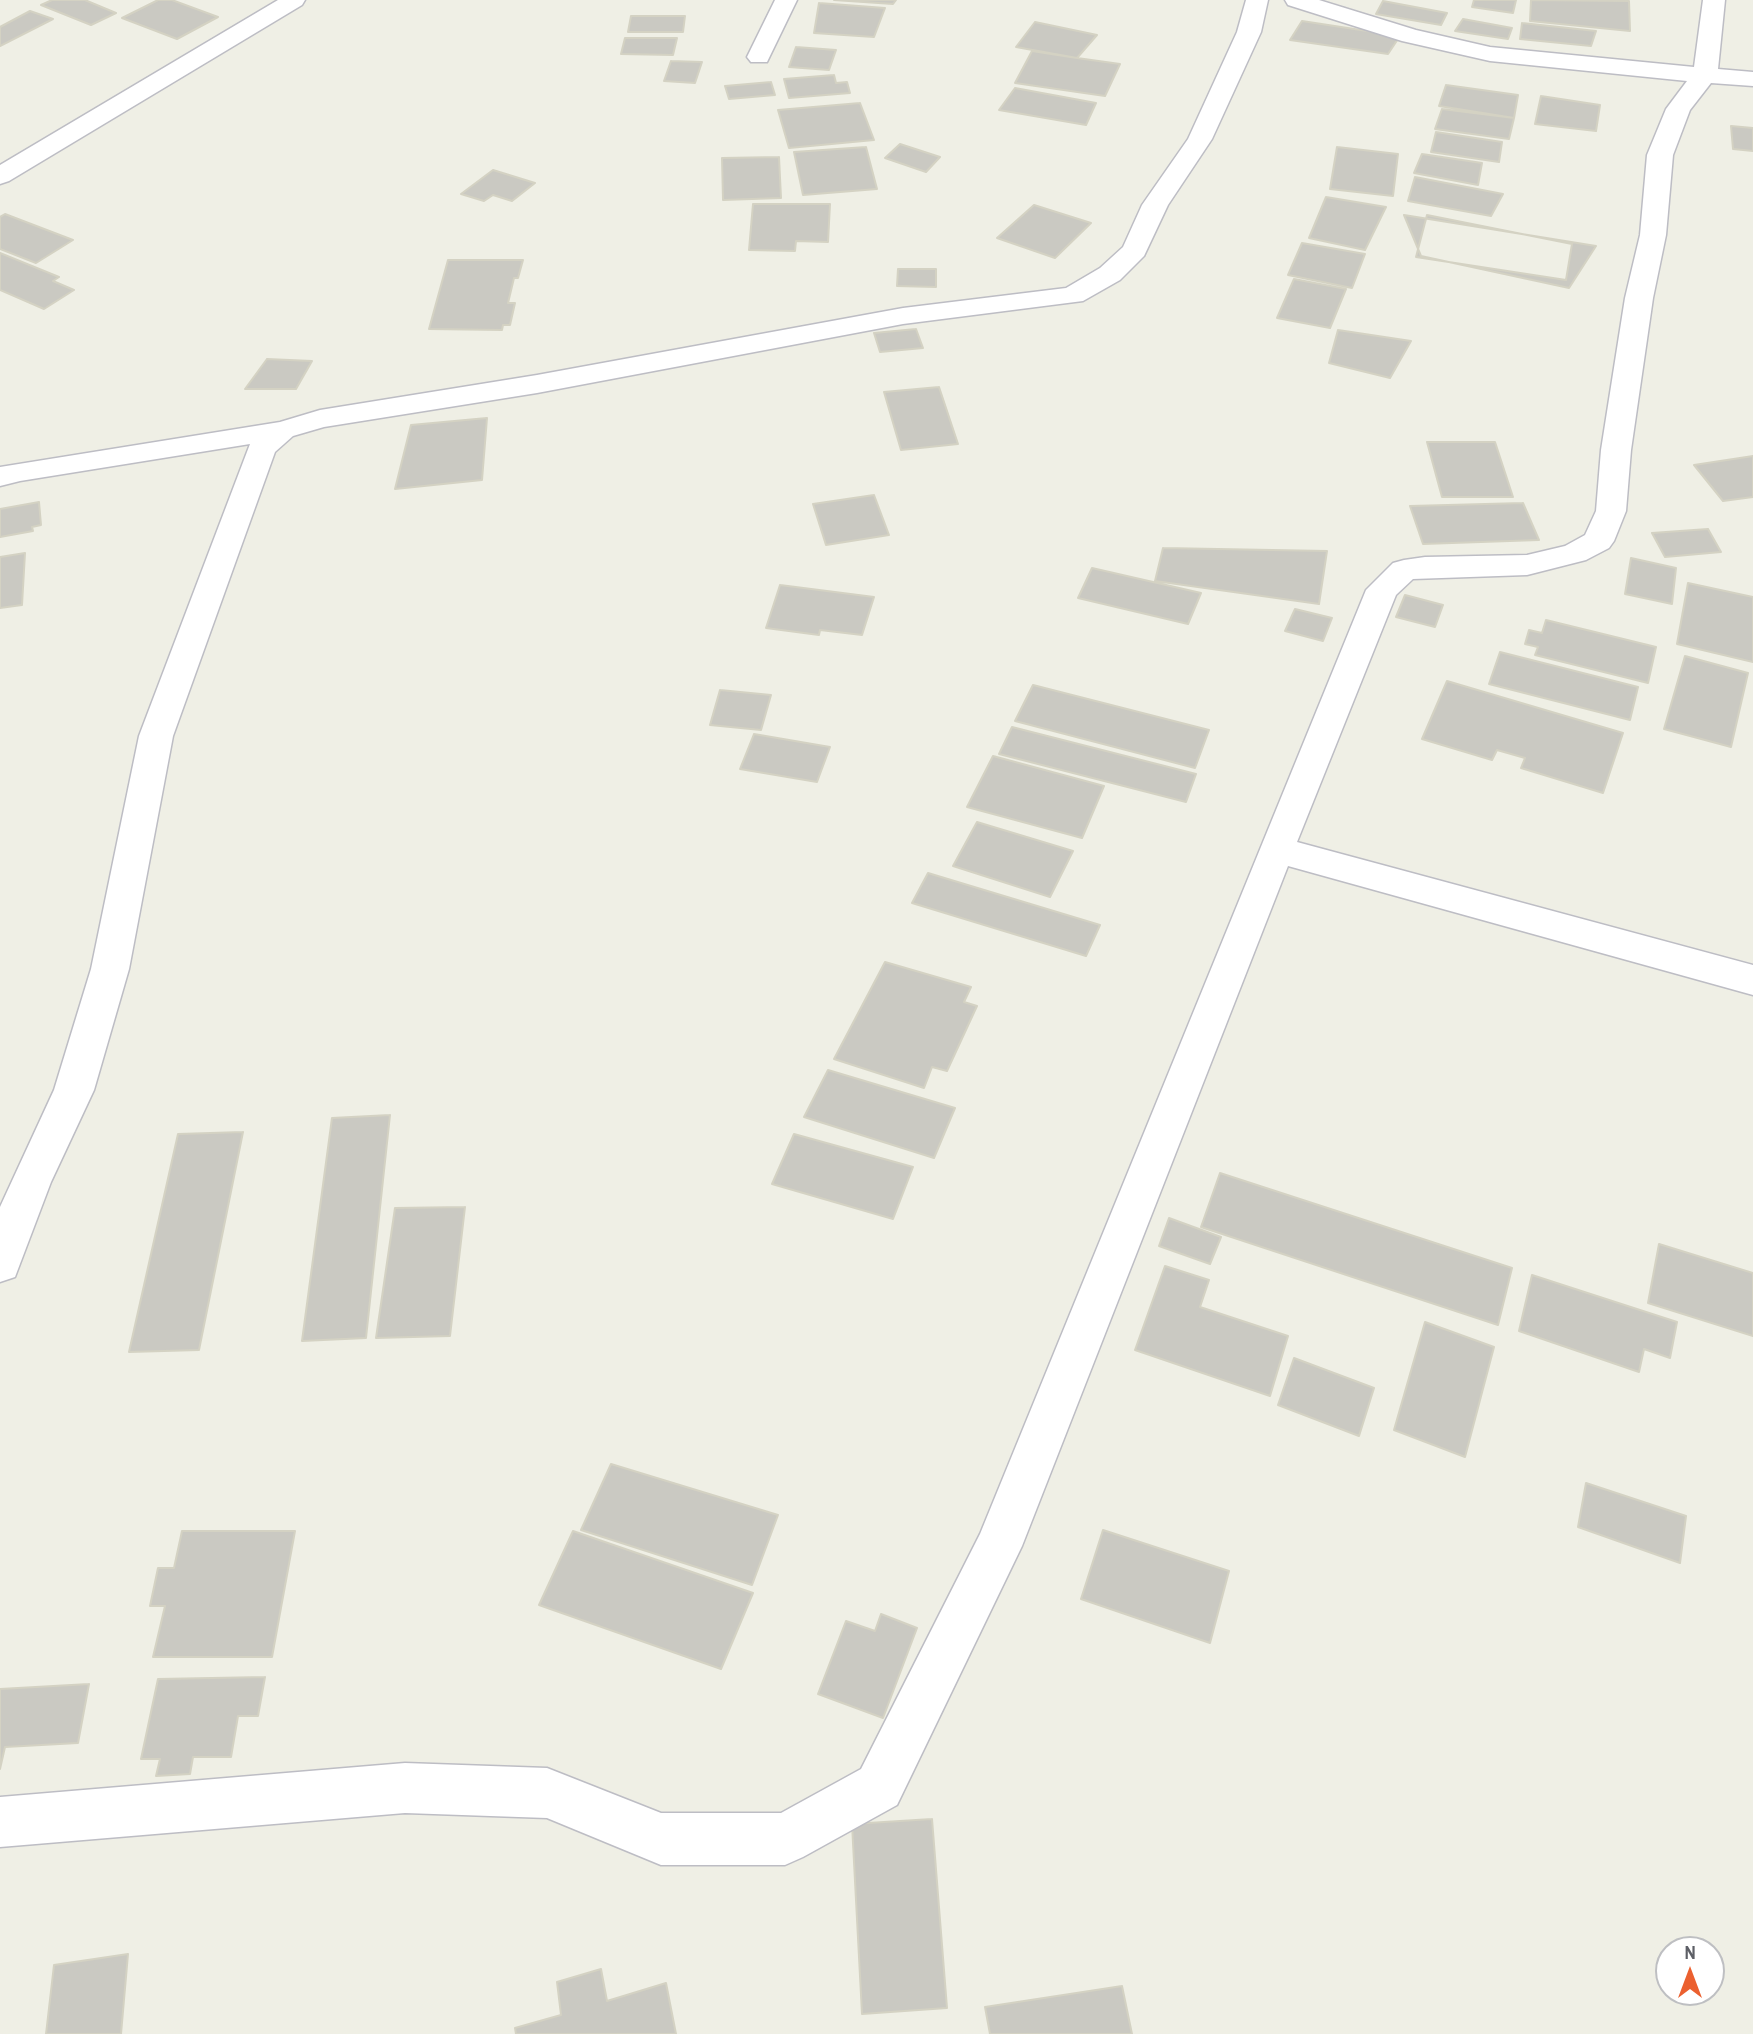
<!DOCTYPE html>
<html>
<head>
<meta charset="utf-8">
<style>
	body { margin:0 }
	#map { position:relative; width:1753px; height:2034px; overflow:hidden; background:#efefe5; font-family:"Archivo Narrow",sans-serif }
	canvas { display:block }
	.north { position:absolute; left:1655px; top:1936px; width:70px; height:70px; box-sizing:border-box; background:#fff; border:2px solid #bebfc2; border-radius:50%; rotate:0deg; font-size:19px; font-weight:700; line-height:28px; text-align:center; color:#5d5f66 }
	.north::after { content:''; display:block; margin:auto; width:24px; height:32px; background:#eb602f; clip-path:polygon(50% 0,100% 100%,50% 72%,0 100%) }
</style>
</head>
<body>
<div id="map">
<canvas width="1753" height="2034"></canvas>
<div class="north">N</div>
</div>
<script>
const ctx = document.querySelector('canvas').getContext('2d');
ctx.lineJoin = 'round';
function fill(path, color) {
  ctx.fillStyle = color;
  ctx.fill(path, 'evenodd');
}
function shape(rows) {
  const path = new Path2D();
  for (const r of rows) {
    path.moveTo(r[0], r[1]);
    for (let i = 2; i < r.length; i += 2) path.lineTo(r[i], r[i + 1]);
  }
  return path;
}
function trace(path, color, width, dash) {
  ctx.strokeStyle = color;
  ctx.lineWidth = width;
  ctx.lineCap = dash ? 'butt' : 'round';
  ctx.setLineDash(dash || []);
  ctx.stroke(path);
}
const building = shape([
	[52,0,85,0,116,13,91,25,41,5,52,0],
	[158,0,172,0,218,17,177,39,122,18,158,0],
	[834,0,896,0,893,4,834,0],
	[1474,0,1516,0,1513,13,1472,7,1474,0],
	[1531,0,1629,1,1630,31,1530,21,1531,0],
	[1383,1,1447,13,1441,25,1376,14,1383,1],
	[819,3,885,8,874,37,814,33,819,3],
	[30,11,53,19,0,46,0,27,30,11],
	[631,16,685,16,683,32,628,32,631,16],
	[1463,19,1512,28,1508,39,1455,31,1463,19],
	[1302,21,1400,36,1388,54,1290,40,1302,21],
	[1035,22,1097,35,1077,58,1016,47,1035,22],
	[1522,23,1596,31,1591,46,1520,39,1522,23],
	[625,38,677,38,673,55,621,54,625,38],
	[796,47,836,50,829,70,789,67,796,47],
	[1032,51,1077,58,1120,64,1105,96,1015,83,1032,51],
	[671,61,702,62,695,83,664,81,671,61],
	[834,75,836,83,847,82,850,93,789,98,784,79,834,75],
	[771,82,775,95,729,99,725,86,771,82],
	[1446,85,1518,95,1514,118,1439,106,1446,85],
	[1015,88,1096,103,1086,125,999,110,1015,88],
	[1541,96,1600,105,1596,131,1535,124,1541,96],
	[860,103,874,140,789,148,778,110,860,103],
	[1442,109,1514,118,1509,139,1435,129,1442,109],
	[1731,126,1753,128,1753,151,1733,149,1731,126],
	[1436,132,1502,142,1499,162,1431,152,1436,132],
	[900,144,940,157,926,172,885,158,900,144],
	[866,147,877,189,803,195,794,152,866,147],
	[1337,147,1398,154,1393,196,1330,189,1337,147],
	[1422,154,1482,163,1478,185,1414,173,1422,154],
	[779,157,781,198,723,200,722,158,779,157],
	[493,170,535,183,512,201,493,195,484,201,461,194,493,170],
	[1415,177,1503,194,1491,216,1408,201,1415,177],
	[1326,197,1386,207,1365,250,1309,238,1326,197],
	[753,204,830,204,828,242,796,241,795,251,749,250,753,204],
	[1034,205,1091,223,1055,258,997,238,1034,205],
	[5,214,73,240,36,263,0,249,0,217,5,214],
	[1404,215,1596,246,1569,288,1421,256,1404,215],
	[1427,215,1572,244,1566,280,1416,257,1427,215],
	[1302,243,1365,254,1352,288,1288,275,1302,243],
	[0,253,59,277,53,281,74,290,44,309,0,290,0,253],
	[448,260,523,260,518,278,514,278,508,303,515,303,510,325,503,325,502,330,429,329,448,260],
	[898,269,936,269,936,287,897,286,898,269],
	[1294,279,1346,289,1330,328,1277,318,1294,279],
	[916,329,923,348,880,352,874,333,916,329],
	[1338,330,1411,341,1390,378,1329,363,1338,330],
	[267,359,312,361,296,389,245,389,267,359],
	[939,387,958,444,901,450,884,392,939,387],
	[487,418,482,480,395,489,411,425,487,418],
	[1427,442,1495,442,1513,497,1442,497,1427,442],
	[1753,456,1753,497,1723,501,1694,465,1753,456],
	[874,495,889,535,826,545,813,504,874,495],
	[39,502,41,525,32,527,33,531,0,537,0,509,39,502],
	[1523,503,1539,540,1423,544,1410,506,1523,503],
	[1708,529,1721,552,1665,557,1652,533,1708,529],
	[1163,548,1327,551,1319,604,1155,581,1163,548],
	[25,553,22,605,0,608,0,557,25,553],
	[1631,558,1676,568,1672,604,1625,594,1631,558],
	[1092,568,1201,593,1188,624,1078,598,1092,568],
	[1688,583,1753,597,1753,662,1677,644,1688,583],
	[780,585,874,597,862,635,820,630,819,635,766,628,780,585],
	[1405,595,1443,605,1435,627,1396,617,1405,595],
	[1295,609,1332,618,1323,641,1285,631,1295,609],
	[1546,620,1656,647,1648,683,1535,655,1538,647,1525,644,1529,630,1542,633,1546,620],
	[1500,652,1638,687,1630,720,1489,684,1500,652],
	[1685,656,1748,673,1731,747,1664,729,1685,656],
	[1447,681,1623,733,1603,793,1521,768,1525,758,1497,750,1492,760,1422,739,1447,681],
	[1033,685,1209,730,1195,768,1015,721,1033,685],
	[720,690,771,695,761,730,710,725,720,690],
	[1012,727,1196,774,1186,802,999,754,1012,727],
	[754,734,830,747,817,782,740,769,754,734],
	[993,756,1104,786,1082,838,967,807,993,756],
	[977,822,1073,851,1050,897,953,866,977,822],
	[928,873,1100,925,1086,956,912,903,928,873],
	[885,962,971,987,964,1002,977,1006,947,1071,932,1067,924,1088,834,1059,885,962],
	[828,1070,955,1108,934,1158,804,1117,828,1070],
	[390,1115,366,1338,302,1341,332,1118,390,1115],
	[243,1132,199,1350,129,1352,178,1134,243,1132],
	[794,1134,913,1167,893,1219,772,1184,794,1134],
	[1220,1173,1512,1268,1498,1325,1201,1227,1220,1173],
	[465,1207,450,1336,376,1338,395,1208,465,1207],
	[1169,1218,1221,1237,1210,1264,1159,1246,1169,1218],
	[1659,1244,1753,1273,1753,1336,1648,1303,1659,1244],
	[1165,1266,1209,1280,1200,1307,1288,1336,1270,1396,1135,1350,1165,1266],
	[1532,1275,1677,1322,1670,1358,1644,1349,1639,1372,1519,1331,1532,1275],
	[1425,1322,1494,1347,1465,1457,1394,1430,1425,1322],
	[1294,1358,1374,1388,1359,1436,1278,1405,1294,1358],
	[611,1464,778,1515,752,1585,581,1530,611,1464],
	[1586,1483,1686,1516,1680,1563,1578,1527,1586,1483],
	[1103,1530,1229,1571,1210,1643,1081,1599,1103,1530],
	[182,1531,295,1531,272,1657,153,1657,165,1606,150,1606,158,1568,174,1568,182,1531],
	[573,1531,753,1593,721,1669,539,1605,573,1531],
	[881,1614,917,1628,883,1718,818,1694,846,1621,875,1631,881,1614],
	[265,1677,258,1716,238,1716,231,1757,193,1757,190,1774,156,1776,160,1759,141,1759,158,1679,265,1677],
	[89,1684,78,1743,5,1747,0,1769,0,1689,89,1684],
	[932,1819,947,2008,862,2014,852,1824,932,1819],
	[128,1954,121,2034,46,2034,54,1965,128,1954],
	[601,1969,607,2001,666,1983,676,2034,516,2034,515,2028,561,2015,557,1982,601,1969],
	[1122,1986,1132,2034,990,2034,985,2007,1122,1986]
]);
fill(building, '#cac9c2');
trace(building, '#d4d2c3', 2);
const street = shape([
	[278,0,305,0,302,5,9,181,0,184,0,165,278,0],
	[775,0,797,0,767,62,751,62,747,57,775,0],
	[1246,0,1268,0,1261,32,1212,139,1168,205,1144,256,1120,280,1083,301,903,324,537,393,324,427,293,436,275,452,173,736,129,969,94,1090,51,1182,15,1277,0,1282,0,1207,54,1090,91,969,139,736,250,444,20,481,0,486,0,467,280,422,320,410,537,375,903,308,1066,288,1100,268,1123,247,1142,205,1188,139,1237,32,1246,0],
	[1285,0,1319,0,1416,30,1490,47,1694,67,1703,0,1725,0,1718,69,1753,72,1753,86,1711,83,1690,110,1673,155,1666,235,1653,298,1631,450,1626,511,1614,541,1609,548,1586,560,1527,575,1413,579,1396,595,1297,842,1753,965,1753,995,1288,866,1022,1546,897,1805,803,1857,785,1865,661,1865,547,1818,405,1813,0,1847,0,1797,405,1763,547,1768,661,1813,781,1813,861,1769,980,1534,1366,590,1393,563,1404,560,1425,557,1527,555,1565,546,1585,535,1596,511,1601,450,1625,298,1640,235,1647,155,1666,109,1687,81,1490,61,1402,41,1288,5,1285,0]
]);
trace(street, '#bdbdc4', 3);
fill(street, '#fff');
</script>
</body>
</html>
